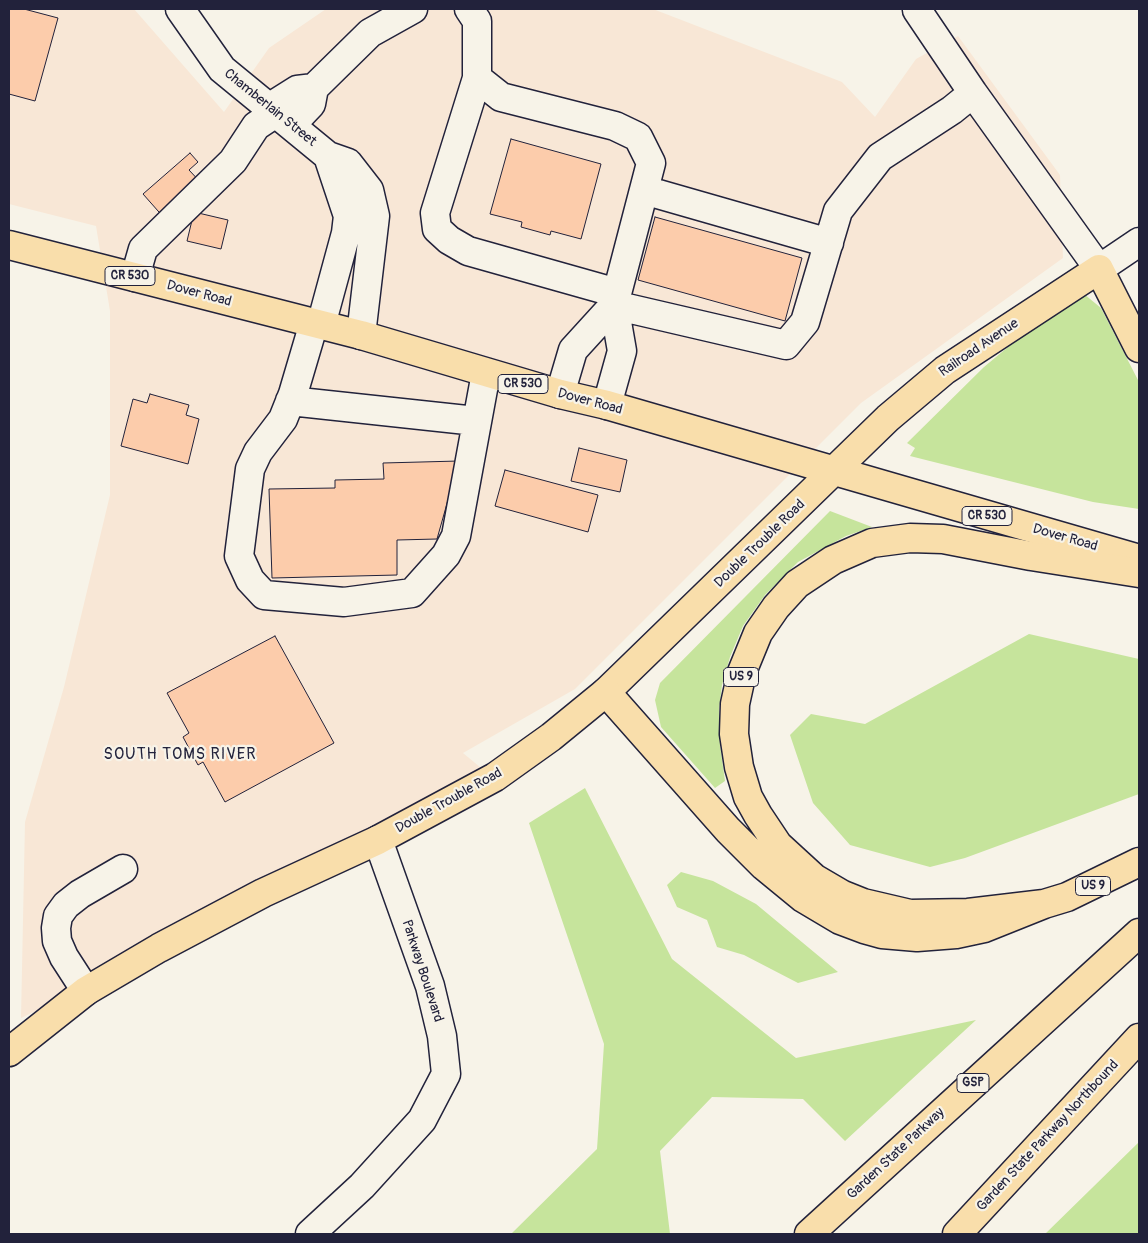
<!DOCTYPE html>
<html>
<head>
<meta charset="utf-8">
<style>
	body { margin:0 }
	#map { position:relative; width:1148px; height:1243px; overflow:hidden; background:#f7f3e8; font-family:Pangolin,sans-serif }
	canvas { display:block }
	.frame { position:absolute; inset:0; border:10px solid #22223b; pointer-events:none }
</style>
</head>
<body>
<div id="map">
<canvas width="1148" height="1243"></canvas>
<div class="frame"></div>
</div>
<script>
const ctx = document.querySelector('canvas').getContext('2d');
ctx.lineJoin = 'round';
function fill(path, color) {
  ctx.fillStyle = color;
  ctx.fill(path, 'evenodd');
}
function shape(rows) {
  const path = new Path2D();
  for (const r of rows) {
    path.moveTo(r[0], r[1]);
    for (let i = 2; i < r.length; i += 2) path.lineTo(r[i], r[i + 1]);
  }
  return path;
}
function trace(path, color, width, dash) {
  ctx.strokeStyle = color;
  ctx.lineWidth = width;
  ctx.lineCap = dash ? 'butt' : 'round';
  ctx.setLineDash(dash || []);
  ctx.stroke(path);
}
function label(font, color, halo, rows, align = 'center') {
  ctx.font = font + ' Pangolin,sans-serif';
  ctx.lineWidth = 4.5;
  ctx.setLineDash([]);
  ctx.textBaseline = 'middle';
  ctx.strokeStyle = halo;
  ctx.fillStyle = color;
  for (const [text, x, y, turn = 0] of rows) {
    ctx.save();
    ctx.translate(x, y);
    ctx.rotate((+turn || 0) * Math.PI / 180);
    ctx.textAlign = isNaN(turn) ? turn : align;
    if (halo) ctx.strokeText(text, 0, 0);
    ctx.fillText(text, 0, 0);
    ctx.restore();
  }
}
fill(shape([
	[9,9,134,9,224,112,269,48,326,9,653,9,842,82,875,117,916,59,958,36,1060,175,1063,258,861,403,575,689,463,753,504,787,21,1018,25,822,64,687,110,495,110,311,96,226,9,204]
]), '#f8e7d6');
fill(shape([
	[1084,294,1101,308,1139,382,1139,509,1093,502,910,456,915,448,907,443,984,367,1014,342],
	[830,511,872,527,846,536,798,562,765,595,743,626,730,657,722,685,719,710,720,745,725,781,715,788,661,727,655,700,660,683],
	[1029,634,1139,659,1139,794,965,858,930,867,850,845,813,803,790,735,811,714,865,724],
	[585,788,672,959,796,1058,976,1020,845,1141,803,1099,712,1097,660,1151,670,1234,511,1234,597,1149,604,1044,529,823],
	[681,872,713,881,756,904,838,972,798,983,744,955,717,947,707,920,677,907,667,885],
	[1139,1142,1139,1234,1045,1234]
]), '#c6e49c');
const building = shape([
	[9,9,24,9,58,18,35,101,9,94,9,9],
	[511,139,601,164,581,239,551,231,550,235,521,227,522,222,490,214,511,139],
	[190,153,198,162,189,170,204,186,166,220,143,194,190,153],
	[194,212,228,220,221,249,187,241,194,212],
	[655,217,802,258,785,321,638,280,655,217],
	[150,394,189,405,186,415,199,419,188,464,121,446,133,399,147,403,150,394],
	[579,448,627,460,620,492,571,481,579,448],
	[459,461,437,539,397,540,397,575,272,578,269,489,335,488,335,480,384,479,383,463,459,461],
	[505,470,598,495,588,532,495,506,505,470],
	[275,636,334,743,225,802,203,762,198,765,183,737,189,733,167,693,275,636]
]);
fill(building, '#fcccab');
trace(building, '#22223b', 1);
const minor = shape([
	[180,9,222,69,328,156,348,163,369,190,375,216,361,335],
	[469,9,477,21,477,78,501,97,615,126,638,137,651,163,614,305,622,351,607,405],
	[917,10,973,93,1099,269,1139,242],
	[477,78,435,213,437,229,449,240,468,251,617,293],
	[270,107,297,90,314,88],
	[292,124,311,104,314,88,370,33,413,9],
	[644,190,829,243],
	[135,277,143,249,233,161,256,126,277,112],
	[614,305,786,345,805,322,838,211,880,157,952,110,973,93],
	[314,323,293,394,283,419,258,452,250,469,239,556,250,580,264,595,344,602,412,593,446,555,456,536,486,373],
	[321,325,346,233,348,216,328,156],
	[560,394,573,350,614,305],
	[290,401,476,421],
	[86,991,64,957,57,941,56,928,58,916,66,905,80,894,123,869],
	[310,1234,362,1186,422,1120,446,1074,442,1036,430,986,378,840]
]);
const major = shape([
	[9,245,361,335,560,394,607,405,1139,559],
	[9,1052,86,991,159,948,263,893,378,840,495,777,551,737,606,692,888,418,945,370,1099,269,1139,348]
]);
const highway = shape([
	[606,692,728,830,764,866,803,898,840,920,864,929,882,934,917,937,956,934,984,928,1044,904,1067,897,1139,862],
	[1044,904,968,913,910,914,863,903,843,895,814,878,778,845,758,815,748,797,739,767,734,734,735,704,742,672,758,633,776,607,797,584,833,560,872,543,910,538,943,539,1031,556,1139,573],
	[809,1234,1139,933],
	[957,1234,1139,1038]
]);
trace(minor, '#22223b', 31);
trace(major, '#22223b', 31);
trace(highway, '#22223b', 31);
trace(minor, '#f7f3e8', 28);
trace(major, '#f9deab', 28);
trace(highway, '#f9deab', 28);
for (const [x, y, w] of [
	[130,276,50],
	[523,384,50],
	[987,516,50],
	[741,677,35],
	[1093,886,35],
	[973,1083,32]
]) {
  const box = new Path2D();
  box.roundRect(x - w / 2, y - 9.5, w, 19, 4);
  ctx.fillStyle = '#f7f3e8';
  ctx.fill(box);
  trace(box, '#22223b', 1);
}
label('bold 12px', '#22223b', null, [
	["CR 530",130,276],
	["CR 530",523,384],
	["CR 530",987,516],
	["US 9",741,677],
	["US 9",1093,886],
	["GSP",973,1083]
]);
label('14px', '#22223b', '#f7f3e8', [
	["Chamberlain Street",270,108,39],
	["Dover Road",199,294,15],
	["Railroad Avenue",979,348,-34],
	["Dover Road",590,402,15],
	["Dover Road",1065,538,16],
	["Double Trouble Road",760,544,-44],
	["Double Trouble Road",449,801,-29],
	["Parkway Boulevard",422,971,72],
	["Garden State Parkway Northbound",1048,1136,-47],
	["Garden State Parkway",896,1154,-43]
]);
ctx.letterSpacing = '1px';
label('16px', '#22223b', '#f7f3e8', [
	["SOUTH TOMS RIVER",180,755]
]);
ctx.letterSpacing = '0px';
</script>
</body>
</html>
